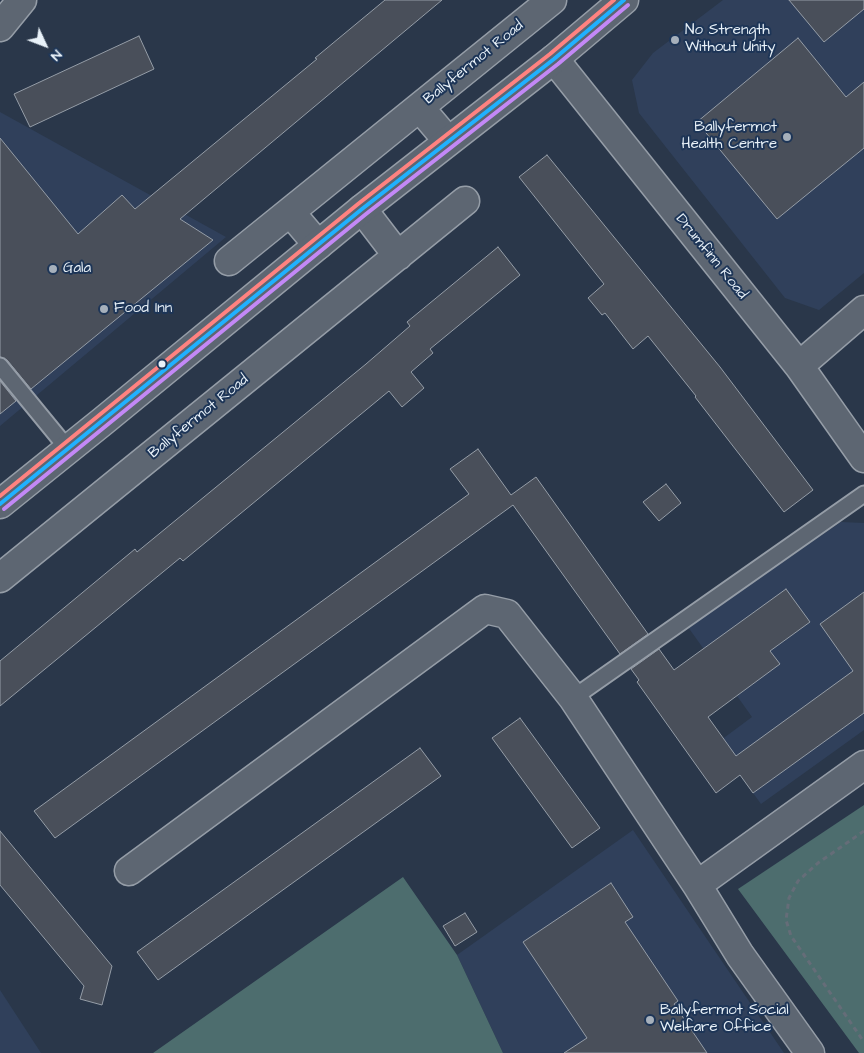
<!DOCTYPE html>
<html>
<head>
<meta charset="utf-8">
<style>
	body { margin:0 }
	#map { position:relative; width:864px; height:1053px; overflow:hidden; background:#2a374a; font-family:"Architects Daughter",sans-serif }
	canvas { display:block }
	.north { position:absolute; left:20px; top:20px; width:50px; height:50px; -webkit-text-stroke:4px #1d3557; paint-order:stroke; rotate:133deg; font-size:14px; font-weight:700; line-height:20px; text-align:center; color:#e8f1f8 }
	.north::after { content:''; display:block; margin:auto; width:18px; height:22px; background:#e8f1f8; clip-path:polygon(50% 0,100% 100%,50% 72%,0 100%) }
</style>
</head>
<body>
<div id="map">
<canvas width="864" height="1053"></canvas>
<div class="north">N</div>
</div>
<script>
const ctx = document.querySelector('canvas').getContext('2d');
ctx.lineJoin = 'round';
function fill(path, color) {
  ctx.fillStyle = color;
  ctx.fill(path, 'evenodd');
}
function shape(rows) {
  const path = new Path2D();
  for (const r of rows) {
    path.moveTo(r[0], r[1]);
    for (let i = 2; i < r.length; i += 2) path.lineTo(r[i], r[i + 1]);
  }
  return path;
}
function trace(path, color, width, dash) {
  ctx.strokeStyle = color;
  ctx.lineWidth = width;
  ctx.lineCap = dash ? 'butt' : 'round';
  ctx.setLineDash(dash || []);
  ctx.stroke(path);
}
function label(font, color, halo, rows, align = 'center') {
  ctx.font = font + ' "Architects Daughter",sans-serif';
  ctx.lineWidth = 4;
  ctx.setLineDash([]);
  ctx.textBaseline = 'middle';
  ctx.strokeStyle = halo;
  ctx.fillStyle = color;
  for (const [text, x, y, turn = 0] of rows) {
    ctx.save();
    ctx.translate(x, y);
    ctx.rotate((+turn || 0) * Math.PI / 180);
    ctx.textAlign = isNaN(turn) ? turn : align;
    if (halo) ctx.strokeText(text, 0, 0);
    ctx.fillText(text, 0, 0);
    ctx.restore();
  }
}
fill(shape([
	[723,0,864,0,864,273,819,310,785,298,639,113,632,80,653,53],
	[0,112,226,237,0,426],
	[841,522,864,523,864,730,761,804,717,743,752,717,688,627],
	[633,830,784,1053,503,1053,457,955],
	[0,990,41,1053,0,1053]
]), '#30405b');
fill(shape([
	[864,805,864,1053,859,1053,738,889],
	[403,877,457,955,503,1053,153,1053]
]), '#4d6d6e');
const building = shape([
	[385,0,442,0,180,219,213,240,31,389,7,360,0,357,0,138,78,234,122,195,135,209,317,59,315,58,385,0],
	[789,0,864,0,864,9,824,42,789,0],
	[139,36,154,69,30,127,14,94,139,36],
	[798,38,846,97,864,82,864,148,777,219,697,122,798,38],
	[547,155,720,367,813,490,784,512,695,397,696,396,648,336,633,349,605,313,602,315,588,298,604,284,519,177,547,155],
	[498,247,520,275,430,349,433,353,411,372,424,388,402,407,389,391,183,561,180,558,0,706,0,661,135,549,137,552,366,364,410,326,407,322,498,247],
	[0,381,16,401,0,414,0,381],
	[478,449,511,495,536,477,648,634,620,654,513,505,55,838,34,811,469,494,450,469,478,449],
	[666,484,681,503,659,521,643,502,666,484],
	[786,589,810,622,770,651,780,664,708,717,736,756,853,671,820,624,864,592,864,713,753,793,740,775,716,793,637,682,639,680,631,669,659,649,674,670,786,589],
	[520,718,600,828,572,848,492,738,520,718],
	[420,748,441,776,158,980,137,952,420,748],
	[0,831,112,966,102,1005,80,999,84,986,0,885,0,831],
	[611,883,633,917,625,922,678,1001,674,1004,707,1053,564,1053,587,1038,523,942,611,883],
	[465,913,477,932,455,946,443,926,465,913]
]);
fill(building, '#494f5a');
trace(building, '#959da7', 1);
const lane = shape([
	[0,366,68,449],
	[573,698,864,494]
]);
const street = shape([
	[0,27,22,0],
	[554,59,799,366,864,458],
	[420,108,448,141],
	[362,209,398,256],
	[290,212,318,245],
	[229,261,552,0],
	[799,366,864,310],
	[0,578,465,201],
	[129,871,485,609,507,614,573,698,697,885],
	[810,1053,740,955,697,885,864,765]
]);
const secondary = shape([
	[0,504,102,422,362,209,554,59,624,0]
]);
trace(lane, '#959da7', 19);
trace(street, '#959da7', 31);
trace(secondary, '#959da7', 31);
trace(shape([
	[864,831,818,863,798,881,789,898,786,920,791,936,864,1042]
]), '#656d78', 3, [5, 4]);
trace(lane, '#5d6672', 15);
trace(street, '#5d6672', 28);
trace(secondary, '#5d6672', 28);
trace(shape([
	[0,504,362,209,554,59,624,0]
]), '#20b1ff', 4);
trace(shape([
	[4,509,366,214,558,64,628,5]
]), '#c388f6', 4);
trace(shape([
	[0,496,358,204,550,54,614,0]
]), '#ff8280', 4);
for (const [x, y, r, color] of [
	[675,40,5,"#a6b0bb"],
	[787,137,5,"#a6b0bb"],
	[53,269,5,"#a6b0bb"],
	[104,309,5,"#a6b0bb"],
	[162,364,4.5,"#e8f1f8"],
	[650,1020,5,"#a6b0bb"]
]) {
  const dot = new Path2D();
  dot.arc(x, y, r, 0, 2 * Math.PI);
  ctx.fillStyle = color;
  ctx.fill(dot);
  trace(dot, '#1d3557', 2);
}
label('15px', '#e8f1f8', '#1d3557', [
	["No Strength",685,31],
	["Without Unity",685,48],
	["Ballyfermot",777,128,"right"],
	["Health Centre",777,145,"right"],
	["Gala",63,269],
	["Food Inn",114,309],
	["Ballyfermot Social",660,1011],
	["Welfare Office",660,1028]
], 'left');
label('15px', '#e8f1f8', '#1d3557', [
	["Ballyfermot Road",474,63,-39],
	["Drumfinn Road",711,257,51],
	["Ballyfermot Road",199,417,-39]
]);
</script>
</body>
</html>
